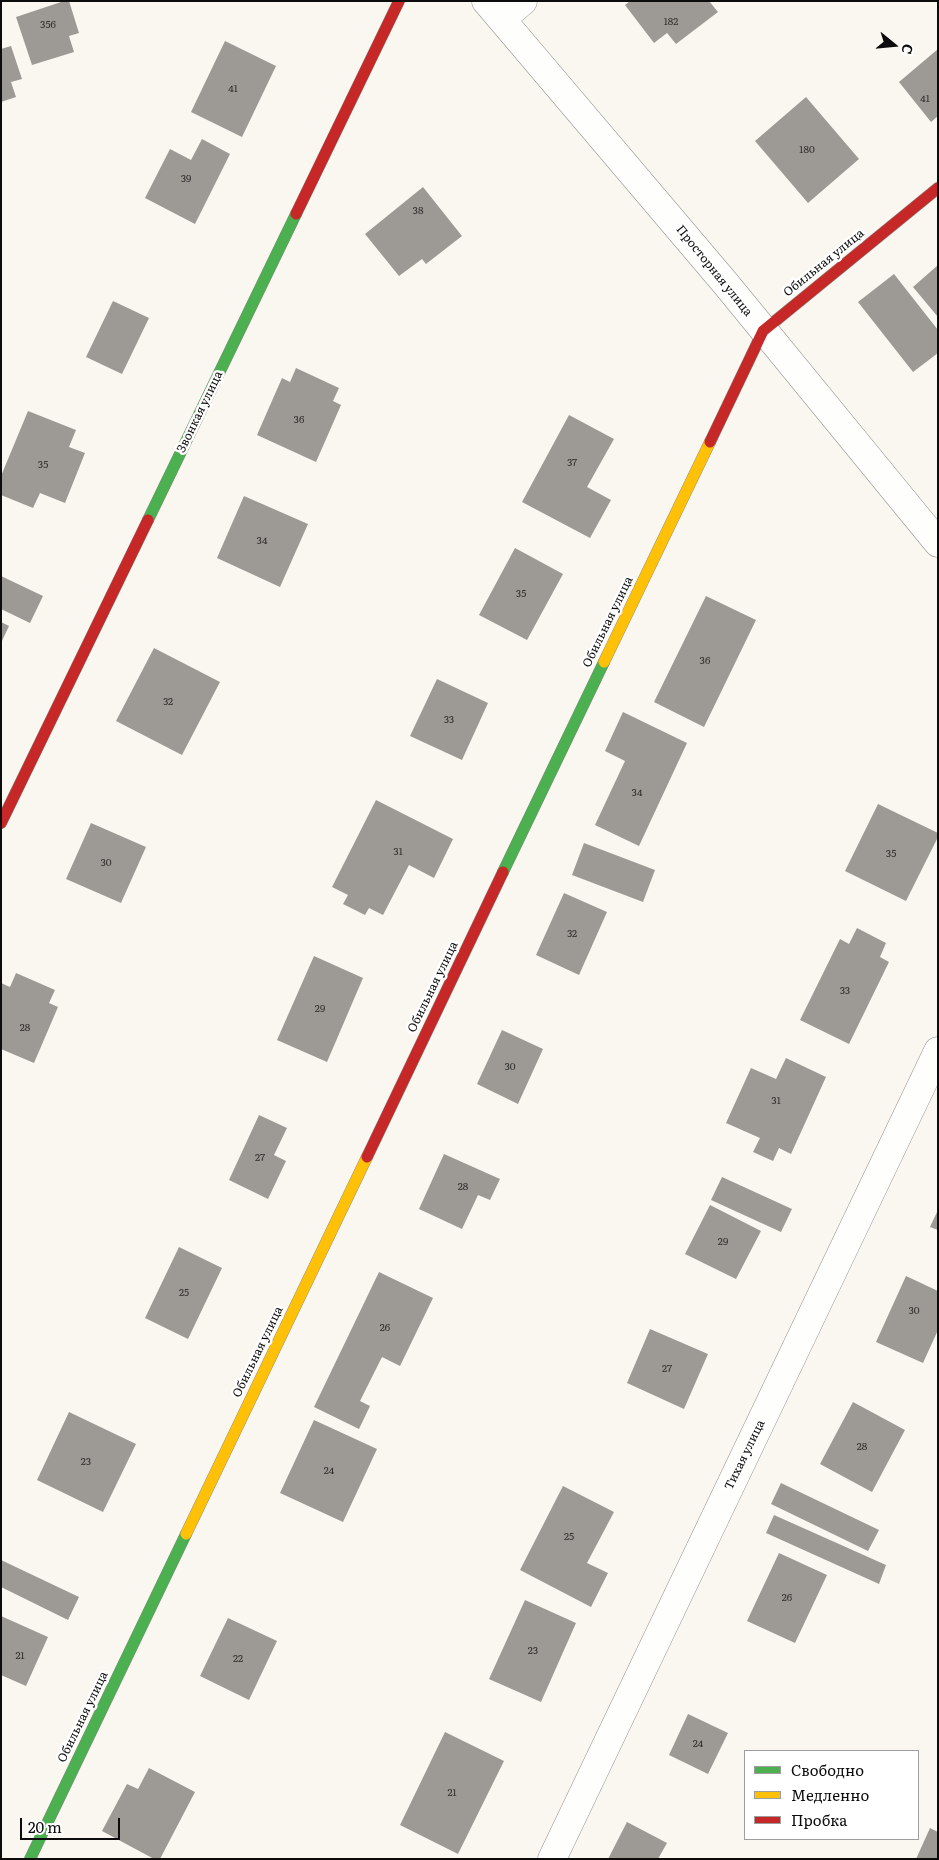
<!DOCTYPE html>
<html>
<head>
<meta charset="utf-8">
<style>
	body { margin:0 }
	#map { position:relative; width:939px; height:1860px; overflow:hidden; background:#faf7f0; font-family:Literata,serif }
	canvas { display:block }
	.frame { position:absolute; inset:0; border:2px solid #0c0c0c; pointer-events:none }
	.legend { position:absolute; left:744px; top:1750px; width:175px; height:90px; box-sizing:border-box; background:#fff; border:1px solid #9e9e9e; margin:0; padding:6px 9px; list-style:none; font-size:15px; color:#0c0c0c }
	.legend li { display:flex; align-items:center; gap:10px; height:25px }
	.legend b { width:25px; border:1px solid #9e9e9e }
	.north { position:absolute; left:869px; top:20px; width:50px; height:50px; -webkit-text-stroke:4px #fff; paint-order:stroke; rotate:107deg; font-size:14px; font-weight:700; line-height:20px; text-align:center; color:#0c0c0c }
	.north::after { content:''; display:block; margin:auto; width:18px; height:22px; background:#0c0c0c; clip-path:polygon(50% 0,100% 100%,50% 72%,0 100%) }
	.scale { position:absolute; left:20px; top:1818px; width:100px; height:22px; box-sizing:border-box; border:2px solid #0c0c0c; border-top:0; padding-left:6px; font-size:15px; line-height:18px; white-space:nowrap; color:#0c0c0c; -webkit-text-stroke:4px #fff; paint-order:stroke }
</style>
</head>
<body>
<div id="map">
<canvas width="939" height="1860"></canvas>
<div class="frame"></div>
<ul class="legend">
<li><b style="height:6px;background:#4caf50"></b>Свободно</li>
<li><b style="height:6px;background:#ffc107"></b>Медленно</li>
<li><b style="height:6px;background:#c62828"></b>Пробка</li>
</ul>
<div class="north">С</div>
<div class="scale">20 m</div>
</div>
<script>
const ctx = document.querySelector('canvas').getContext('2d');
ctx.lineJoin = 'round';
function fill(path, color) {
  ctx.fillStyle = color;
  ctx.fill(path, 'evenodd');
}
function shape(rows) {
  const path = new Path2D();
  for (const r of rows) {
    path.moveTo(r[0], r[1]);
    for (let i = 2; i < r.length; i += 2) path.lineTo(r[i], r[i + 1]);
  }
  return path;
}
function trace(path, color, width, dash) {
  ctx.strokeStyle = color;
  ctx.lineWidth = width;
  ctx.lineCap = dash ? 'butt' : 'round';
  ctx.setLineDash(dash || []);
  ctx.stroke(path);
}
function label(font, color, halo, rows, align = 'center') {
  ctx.font = font + ' Literata,serif';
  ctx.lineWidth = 5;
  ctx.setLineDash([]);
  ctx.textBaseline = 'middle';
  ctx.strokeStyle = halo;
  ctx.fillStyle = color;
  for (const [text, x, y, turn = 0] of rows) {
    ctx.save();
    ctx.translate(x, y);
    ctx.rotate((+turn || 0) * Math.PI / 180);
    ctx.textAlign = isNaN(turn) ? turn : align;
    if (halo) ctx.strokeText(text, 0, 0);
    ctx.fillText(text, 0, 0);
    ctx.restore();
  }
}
fill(shape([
	[64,1,69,1,79,33,69,36,74,52,32,65,16,17],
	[630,1,709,1,718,12,676,44,667,33,654,43,625,5],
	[225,41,276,66,242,137,191,112],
	[11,46,22,79,11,82,16,97,1,102,1,49],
	[938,49,938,116,931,122,899,82],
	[806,97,859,159,808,203,755,141],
	[202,139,230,154,195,224,145,198,170,149,191,160],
	[423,187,462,236,426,264,422,259,399,276,365,234],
	[938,265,938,317,913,287],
	[894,274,938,330,938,353,913,372,858,302],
	[113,301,149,318,122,374,86,357],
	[296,368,339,388,333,401,341,405,316,462,257,435,282,378,290,382],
	[28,411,76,430,69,447,85,453,65,503,40,493,33,508,1,495,1,476],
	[569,415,614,439,587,487,611,500,590,538,522,502],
	[244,496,308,524,280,587,217,558],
	[515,548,563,574,527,640,479,615],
	[1,576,43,596,30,623,1,609],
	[706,596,756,620,704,727,654,702],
	[1,622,9,626,1,643],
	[154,648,220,682,182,755,116,721],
	[437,679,488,703,462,760,410,736],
	[623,712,687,743,639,846,595,825,625,761,605,751],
	[376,800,453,839,434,878,409,865,383,915,369,908,365,915,343,904,348,895,332,887],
	[878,804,938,833,938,837,906,901,845,871],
	[91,823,146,847,121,903,66,879],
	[584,843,655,870,643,902,572,875],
	[564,893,607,912,579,975,536,955],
	[857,928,886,943,880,957,889,962,849,1044,800,1020,840,939,849,944],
	[314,956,363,978,327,1062,277,1040],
	[16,973,55,990,49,1003,58,1007,34,1063,1,1049,1,983,10,987],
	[502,1030,543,1049,518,1104,477,1084],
	[786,1058,826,1077,791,1154,779,1148,773,1161,753,1152,760,1138,726,1123,751,1068,776,1079],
	[259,1115,287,1128,274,1155,286,1161,268,1199,229,1180],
	[444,1154,500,1179,490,1200,478,1195,462,1229,419,1209],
	[722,1177,792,1209,781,1232,711,1200],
	[710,1205,761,1231,736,1279,685,1254],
	[938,1210,938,1230,930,1227],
	[179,1247,222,1268,188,1339,145,1318],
	[379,1272,433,1298,400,1366,382,1357,360,1401,370,1406,359,1429,314,1407],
	[906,1276,938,1291,938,1330,923,1363,876,1342],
	[650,1329,708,1354,684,1409,627,1383],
	[853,1402,905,1430,872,1492,820,1464],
	[69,1412,136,1444,103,1512,37,1480],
	[314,1420,377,1449,343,1522,280,1493],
	[781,1483,879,1530,868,1551,771,1504],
	[563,1486,614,1512,587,1563,608,1573,591,1607,520,1570],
	[774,1515,886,1565,879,1584,766,1533],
	[779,1553,827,1575,795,1643,747,1621],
	[1,1560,79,1597,68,1620,1,1587],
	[525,1600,576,1623,541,1702,489,1679],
	[1,1616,48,1637,26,1686,1,1675],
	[228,1618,277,1641,249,1700,200,1676],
	[688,1714,728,1733,708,1774,669,1755],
	[445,1732,504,1761,458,1854,400,1825],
	[149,1768,195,1792,160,1859,154,1859,102,1831,127,1784,138,1789],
	[627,1822,667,1843,658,1859,608,1859],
	[930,1828,938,1832,938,1859,916,1859]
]), '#9d9a96');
const street = shape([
	[486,1,726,284,938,543],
	[502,19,523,1],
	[552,1859,938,1051]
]);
const fast = shape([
	[148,520,296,214],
	[503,872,604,662],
	[30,1859,186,1534]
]);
const slow = shape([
	[604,662,710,442],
	[186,1534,367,1157]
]);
const jam = shape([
	[296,214,399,1],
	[710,442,763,331,938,188],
	[1,823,148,520],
	[367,1157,503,872]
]);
trace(street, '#93928f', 29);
trace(fast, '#8a8885', 12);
trace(slow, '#8a8885', 12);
trace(jam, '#8a8885', 12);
trace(street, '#fefefd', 28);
trace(fast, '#4caf50', 11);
trace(slow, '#ffc107', 11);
trace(jam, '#c62828', 11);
label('10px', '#30302e', null, [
	["182",671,22],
	["356",48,25],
	["41",233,89],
	["41",925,99],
	["180",807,150],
	["39",186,179],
	["38",418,211],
	["36",299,420],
	["37",572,463],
	["35",43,465],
	["34",262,541],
	["35",521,594],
	["36",705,661],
	["32",168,702],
	["33",449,720],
	["34",637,793],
	["31",398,852],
	["35",891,854],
	["30",106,863],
	["32",572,934],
	["33",845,991],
	["29",320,1009],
	["28",25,1028],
	["30",510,1067],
	["31",776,1101],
	["27",260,1158],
	["28",463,1187],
	["29",723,1242],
	["25",184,1293],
	["30",914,1311],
	["26",385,1328],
	["27",667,1369],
	["28",862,1447],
	["23",86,1462],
	["24",329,1471],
	["25",569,1537],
	["26",787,1598],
	["23",533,1651],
	["21",20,1656],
	["22",238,1659],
	["24",698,1744],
	["21",452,1793]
]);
label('12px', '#0c0c0c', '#fff', [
	["Обильная улица",824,263,-39],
	["Просторная улица",714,271,51],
	["Звонкая улица",200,412,-64],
	["Обильная улица",608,622,-64],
	["Обильная улица",433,987,-64],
	["Обильная улица",258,1352,-64],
	["Тихая улица",745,1455,-64],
	["Обильная улица",83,1717,-64]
]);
</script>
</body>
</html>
